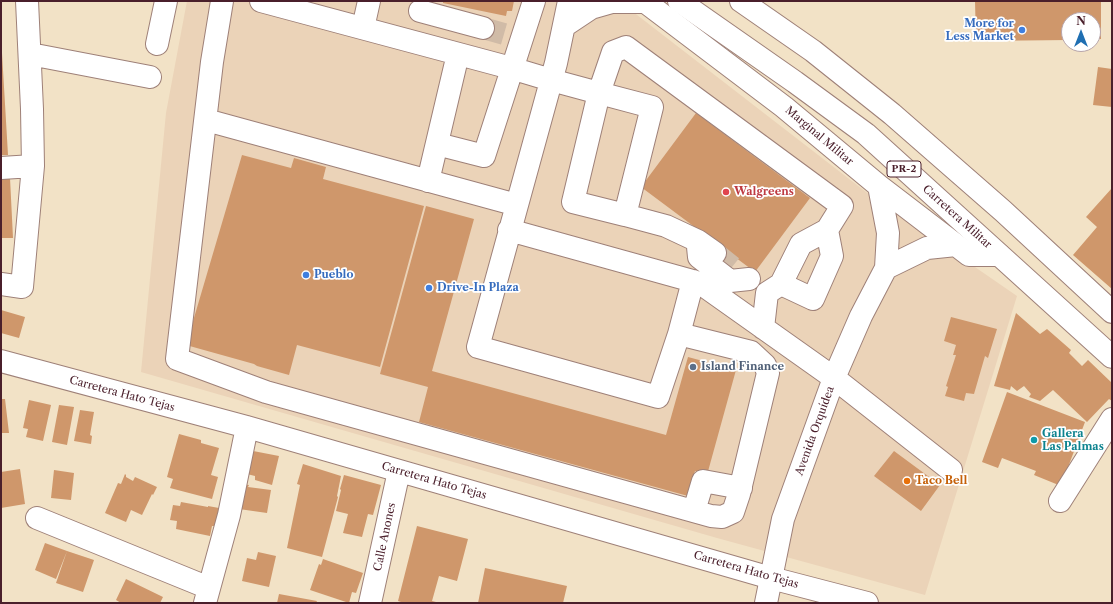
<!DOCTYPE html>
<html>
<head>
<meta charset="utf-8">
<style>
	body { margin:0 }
	#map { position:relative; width:1113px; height:604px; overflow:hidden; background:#f2e2c6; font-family:"Libre Caslon Text",serif }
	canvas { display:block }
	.frame { position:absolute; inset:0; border:2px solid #4a1f2b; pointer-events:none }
	.north { position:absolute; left:1061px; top:12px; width:40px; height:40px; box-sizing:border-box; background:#fff; border:1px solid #b7a5aa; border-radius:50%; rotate:0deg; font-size:11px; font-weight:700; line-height:16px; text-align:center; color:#4a1f2b }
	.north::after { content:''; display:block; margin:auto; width:14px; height:18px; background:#1f6fb2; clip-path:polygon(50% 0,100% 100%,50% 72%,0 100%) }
</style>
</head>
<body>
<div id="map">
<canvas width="1113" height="604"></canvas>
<div class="frame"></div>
<div class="north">N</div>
</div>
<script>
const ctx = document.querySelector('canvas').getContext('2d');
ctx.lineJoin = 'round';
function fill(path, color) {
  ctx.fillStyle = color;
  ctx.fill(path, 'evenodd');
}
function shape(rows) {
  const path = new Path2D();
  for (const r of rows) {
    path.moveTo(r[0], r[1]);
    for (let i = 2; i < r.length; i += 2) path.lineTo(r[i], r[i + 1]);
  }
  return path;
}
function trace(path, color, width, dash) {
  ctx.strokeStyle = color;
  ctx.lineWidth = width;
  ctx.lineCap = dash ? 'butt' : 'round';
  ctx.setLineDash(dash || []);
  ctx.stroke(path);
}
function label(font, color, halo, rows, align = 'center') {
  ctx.font = font + ' "Libre Caslon Text",serif';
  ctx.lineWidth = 3.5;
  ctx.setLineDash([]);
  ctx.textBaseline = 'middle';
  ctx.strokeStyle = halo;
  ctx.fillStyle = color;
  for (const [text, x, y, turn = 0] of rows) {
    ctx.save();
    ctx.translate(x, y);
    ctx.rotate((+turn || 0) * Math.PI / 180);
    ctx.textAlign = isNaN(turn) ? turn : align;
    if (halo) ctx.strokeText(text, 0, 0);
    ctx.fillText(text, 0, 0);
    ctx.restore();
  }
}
fill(shape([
	[187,1,619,1,866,192,1017,296,925,595,717,538,141,372,166,113]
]), '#ebd3b8');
fill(shape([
	[443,1,514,1,512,11,507,11,506,16,443,3],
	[975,1,1101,1,1101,39,1093,39,1093,20,1069,20,1069,40,976,41],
	[1,53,2,53,8,155,1,155],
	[1098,67,1112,69,1112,107,1093,105],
	[696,113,810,198,755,272,641,187],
	[242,155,291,168,294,158,326,167,323,179,424,206,380,367,297,345,289,375,257,366,254,364,186,345],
	[1,178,10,178,13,238,1,238],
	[1112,188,1112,289,1073,255,1097,227,1086,217],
	[426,206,474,219,432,371,666,435,688,357,736,370,707,475,695,471,688,496,419,422,428,387,380,374],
	[1,310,25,317,19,338,1,333],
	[1016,313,1040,334,1047,329,1071,350,1069,353,1082,366,1088,360,1112,383,1112,401,1109,399,1087,422,1053,390,1040,401,1029,397,1031,394,1024,386,1017,391,1011,386,1010,390,994,386],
	[951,317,997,329,988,358,985,356,974,394,966,393,964,401,945,396,948,387,946,386,956,355,953,355,956,345,944,341],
	[1007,392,1085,422,1061,486,1034,475,1036,471,1002,458,998,468,982,462],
	[1,399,5,399,9,433,1,433],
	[29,400,51,405,43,441,26,437,28,429,23,428],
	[59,405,74,407,67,445,52,442],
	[80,410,94,412,90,435,92,436,91,444,74,441],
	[179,434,201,440,201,443,219,448,211,475,218,477,212,499,170,488,173,479,167,477],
	[248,450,279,456,272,485,255,480,255,476,243,473],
	[894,451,940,485,921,511,874,476],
	[303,464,341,476,337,496,338,497,322,557,287,548,300,485,297,484],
	[20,469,25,504,1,508,1,472],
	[54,470,74,473,71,500,51,498],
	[125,474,126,475,126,477,133,481,135,477,157,487,153,495,152,494,142,515,131,510,126,522,105,513,118,483,121,484],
	[344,475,381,485,373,515,368,514,362,537,343,533,348,514,336,511,341,490,340,489],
	[242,484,249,485,248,487,271,490,267,513,239,509],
	[181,502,208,507,208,506,219,508,215,526,212,526,210,536,176,529,177,521,170,520,173,505,180,506],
	[417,526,468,539,457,581,439,576,432,601,440,603,404,603,398,601],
	[45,543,67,551,56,579,35,570],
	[67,551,94,560,83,592,56,583],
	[258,552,276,556,269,587,242,581,247,558,256,560],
	[323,559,363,573,356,593,352,592,349,603,310,590,319,564,321,565],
	[485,568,567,586,563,603,478,603],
	[126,579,163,597,160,603,121,603,116,600],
	[279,594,317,601,316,603,277,603]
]), '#cf976b');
trace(shape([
	[483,28,504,34],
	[715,253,735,269]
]), '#d0bba7', 22, [22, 11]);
const minor = shape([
	[222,1,212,62,177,359,266,392,711,516,722,517,733,512,739,494,768,373,765,365,751,352,679,334,693,281],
	[261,1,511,68,551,80,599,93,652,107,625,215,573,202,599,93,613,52,626,47,842,206,827,230,832,256,813,299,781,284,801,244,827,230],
	[569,1,556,63,478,347,658,397,679,334],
	[644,1,784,107,879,186,956,245,969,255,999,255],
	[420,11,483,28],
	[564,26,591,8,612,2,646,2],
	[363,28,369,1],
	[157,44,166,1],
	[30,54,150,77],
	[206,120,517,205],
	[437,144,484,156,534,1],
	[1,168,33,166],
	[428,181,458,54],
	[625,215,666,226,698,241,715,253],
	[509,230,700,283,834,378,951,470],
	[698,247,699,257,730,281,749,279],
	[886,268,927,248,956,245],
	[1,284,22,287,33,166,32,109,27,1],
	[763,328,767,293,781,284],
	[1,361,247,427,771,578,867,603],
	[1060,501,1112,419],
	[694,511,703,481,741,488],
	[37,518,209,588],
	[205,603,229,515,247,427],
	[370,603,399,471],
	[766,603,783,519,834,378,861,316,886,268,888,233,879,186]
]);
const major = shape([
	[679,1,795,82,866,134,1112,357],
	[741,1,813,51,892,114,1003,211,1112,312]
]);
trace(minor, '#9e8078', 24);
trace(major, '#9e8078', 24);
trace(minor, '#fff', 22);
trace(major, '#fff', 22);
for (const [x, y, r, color] of [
	[1022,30,4,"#3f7fe0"],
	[726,192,4,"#e0444e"],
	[306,275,4,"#3f7fe0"],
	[429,288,4,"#3f7fe0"],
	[693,367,4,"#5c6f8a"],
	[1034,440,4,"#0f9aa8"],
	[907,481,4,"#e8710a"]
]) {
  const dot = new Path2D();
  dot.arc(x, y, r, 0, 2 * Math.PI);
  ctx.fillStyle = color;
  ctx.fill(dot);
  trace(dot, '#fff', 1.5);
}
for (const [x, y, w] of [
	[904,169,34]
]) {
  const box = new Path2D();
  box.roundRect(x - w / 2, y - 8, w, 16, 3);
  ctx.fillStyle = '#fff';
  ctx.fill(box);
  trace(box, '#4a1f2b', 1);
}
label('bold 10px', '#4a1f2b', null, [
	["PR-2",904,169]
]);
label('bold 11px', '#366cbe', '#fff', [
	["More for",1014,24,"right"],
	["Less Market",1014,37,"right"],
	["Pueblo",314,275],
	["Drive-In Plaza",437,288]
], 'left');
label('11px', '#4a1f2b', '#fff', [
	["Marginal Militar",819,136,40],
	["Carretera Militar",957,217,42],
	["Carretera Hato Tejas",122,394,15],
	["Avenida Orquídea",815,431,-70],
	["Carretera Hato Tejas",434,481,16],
	["Calle Anones",385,537,-78],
	["Carretera Hato Tejas",746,570,16]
]);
label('bold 11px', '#be3a42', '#fff', [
	["Walgreens",734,192]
], 'left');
label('bold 11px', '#4e5e75', '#fff', [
	["Island Finance",701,367]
], 'left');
label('bold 11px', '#0d838f', '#fff', [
	["Gallera",1042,434],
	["Las Palmas",1042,447]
], 'left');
label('bold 11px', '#c56008', '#fff', [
	["Taco Bell",915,481]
], 'left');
</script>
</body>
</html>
